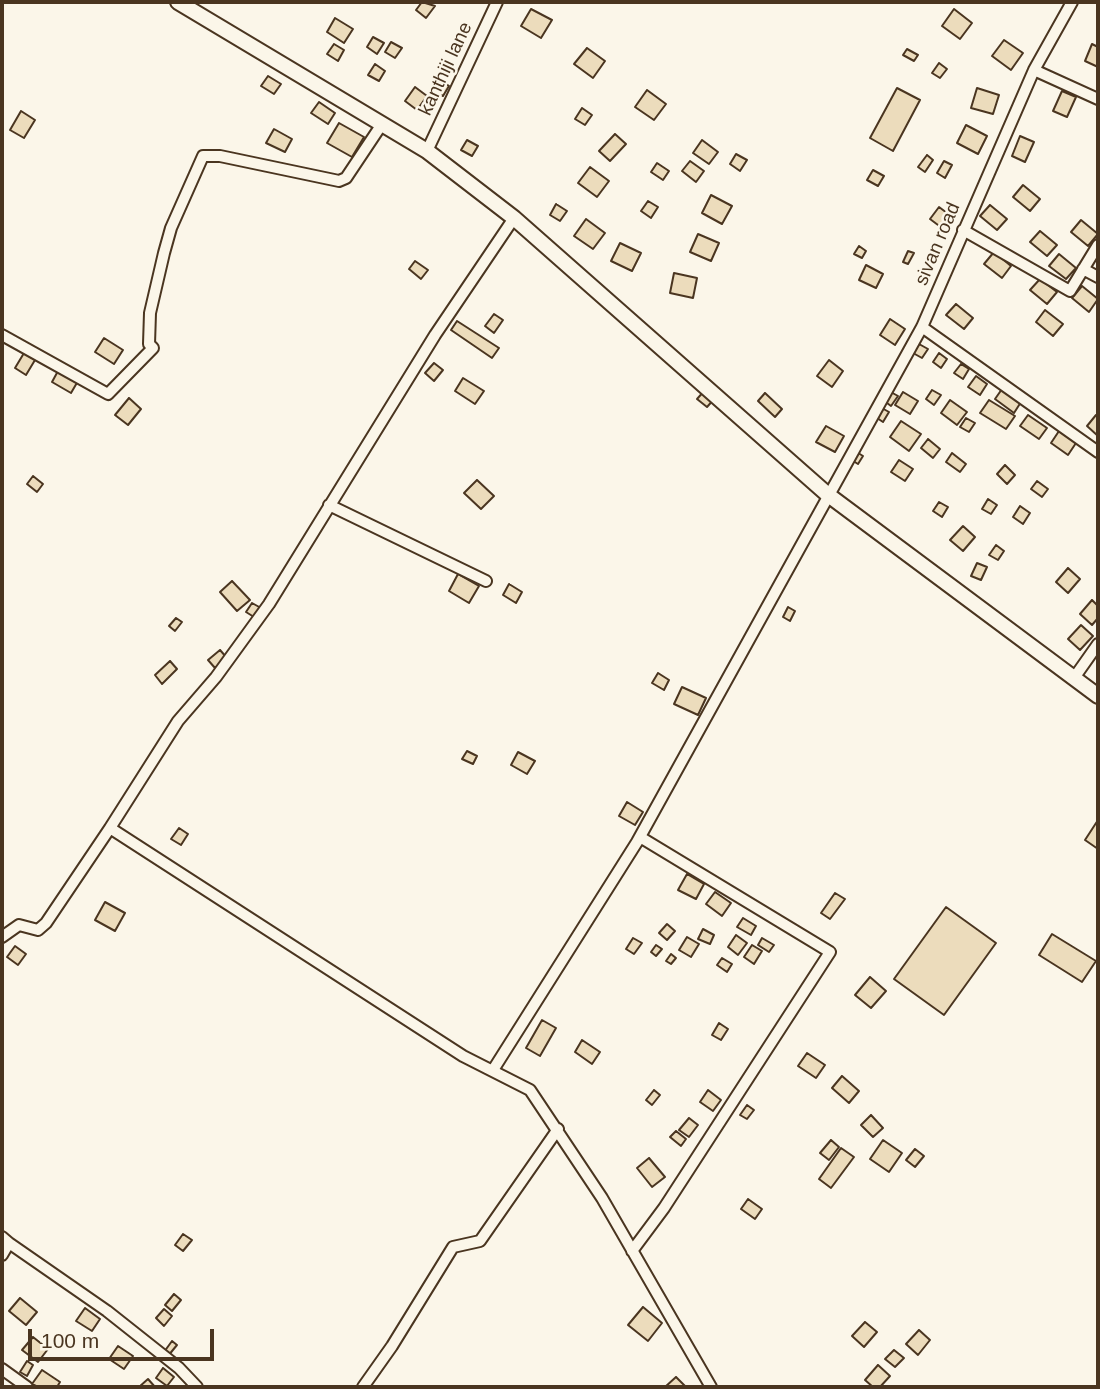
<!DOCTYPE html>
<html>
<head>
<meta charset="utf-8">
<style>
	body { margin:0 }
	#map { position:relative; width:1100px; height:1389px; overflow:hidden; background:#fbf6e9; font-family:Arial,sans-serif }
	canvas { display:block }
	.frame { position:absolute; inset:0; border:4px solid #4a3520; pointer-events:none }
	.scale { position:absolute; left:28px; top:1329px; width:186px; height:32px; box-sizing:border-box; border:4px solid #4a3520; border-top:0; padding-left:9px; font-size:21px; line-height:24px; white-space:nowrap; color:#4a3520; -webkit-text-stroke:5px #fbf6e9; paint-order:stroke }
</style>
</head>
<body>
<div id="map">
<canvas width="1100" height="1389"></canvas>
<div class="frame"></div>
<div class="scale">100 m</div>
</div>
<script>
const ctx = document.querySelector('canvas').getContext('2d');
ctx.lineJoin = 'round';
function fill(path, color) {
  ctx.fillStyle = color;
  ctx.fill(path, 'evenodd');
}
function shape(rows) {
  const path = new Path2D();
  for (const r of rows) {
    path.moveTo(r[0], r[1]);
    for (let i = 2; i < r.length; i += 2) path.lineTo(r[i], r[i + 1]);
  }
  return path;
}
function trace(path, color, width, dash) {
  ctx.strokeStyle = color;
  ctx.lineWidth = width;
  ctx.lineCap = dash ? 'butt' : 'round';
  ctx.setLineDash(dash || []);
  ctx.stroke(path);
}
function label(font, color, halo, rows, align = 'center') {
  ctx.font = font + ' Arial,sans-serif';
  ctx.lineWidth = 5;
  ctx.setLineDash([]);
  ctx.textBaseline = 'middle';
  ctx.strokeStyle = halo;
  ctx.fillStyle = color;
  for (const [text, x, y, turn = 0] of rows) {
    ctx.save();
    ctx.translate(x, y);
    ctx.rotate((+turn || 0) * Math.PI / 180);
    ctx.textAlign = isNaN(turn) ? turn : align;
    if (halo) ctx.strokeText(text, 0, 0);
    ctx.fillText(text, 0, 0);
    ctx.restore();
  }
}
const building = shape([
	[422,2,435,6,426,18,416,10,422,2],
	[531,9,552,20,541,38,521,26,531,9],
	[954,9,972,23,960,39,942,26,954,9],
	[335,18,353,29,344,43,327,32,335,18],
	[373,37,384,43,377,54,367,47,373,37],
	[1004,40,1023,53,1011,70,992,56,1004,40],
	[391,42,402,48,395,58,385,52,391,42],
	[334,44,344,50,338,61,327,54,334,44],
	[1092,44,1098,47,1098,67,1085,61,1092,44],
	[587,48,605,61,593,78,574,64,587,48],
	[907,49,918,55,914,61,903,55,907,49],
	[939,63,947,69,940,78,932,73,939,63],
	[375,64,385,71,379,81,368,75,375,64],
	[268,76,281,84,274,94,261,86,268,76],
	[439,79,449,86,443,96,432,90,439,79],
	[415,87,427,96,417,110,405,101,415,87],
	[897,88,920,100,893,151,870,138,897,88],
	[977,88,999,95,993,114,971,108,977,88],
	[647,90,666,104,654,120,635,107,647,90],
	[1062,91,1076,97,1067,117,1053,111,1062,91],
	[319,102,335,113,328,124,311,113,319,102],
	[582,108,592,115,585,125,575,119,582,108],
	[21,111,35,120,24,138,10,130,21,111],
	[339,123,364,137,352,157,327,143,339,123],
	[966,125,987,136,978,154,957,143,966,125],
	[274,129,292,139,285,152,266,143,274,129],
	[615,134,626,144,610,161,599,151,615,134],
	[1020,136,1034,142,1025,162,1012,156,1020,136],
	[467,140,478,146,472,156,461,150,467,140],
	[702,140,718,152,709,164,693,153,702,140],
	[736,154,747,160,740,171,730,164,736,154],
	[927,155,933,160,925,172,918,167,927,155],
	[690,161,704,171,696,182,682,171,690,161],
	[944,161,952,165,945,178,937,173,944,161],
	[657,163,669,171,663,180,651,172,657,163],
	[590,167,609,181,597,197,578,183,590,167],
	[873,170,884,176,878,186,867,180,873,170],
	[1023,185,1040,199,1030,211,1013,197,1023,185],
	[711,195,732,206,722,224,702,213,711,195],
	[648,201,658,207,651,218,641,211,648,201],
	[556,204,567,211,560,221,550,215,556,204],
	[990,205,1007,219,997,230,980,216,990,205],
	[939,207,951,216,942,228,930,219,939,207],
	[586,219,605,233,593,249,574,236,586,219],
	[1081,220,1098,234,1088,246,1071,232,1081,220],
	[1040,231,1057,245,1047,256,1030,242,1040,231],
	[698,234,719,243,711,261,690,252,698,234],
	[620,243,641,253,632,271,611,261,620,243],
	[859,246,866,251,862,258,854,254,859,246],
	[908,251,914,253,908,264,903,262,908,251],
	[994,252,1011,266,1002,278,984,264,994,252],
	[1059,254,1076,268,1066,279,1049,266,1059,254],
	[415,261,428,270,421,279,409,269,415,261],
	[866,265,883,274,876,288,859,280,866,265],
	[674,273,697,278,693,298,670,293,674,273],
	[1040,279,1057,292,1047,304,1030,290,1040,279],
	[1082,286,1098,299,1089,312,1072,298,1082,286],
	[956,304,973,318,964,329,946,315,956,304],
	[1045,310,1063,324,1053,336,1036,322,1045,310],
	[494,314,503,320,494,333,485,326,494,314],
	[890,319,905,329,895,345,880,335,890,319],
	[457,321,499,348,492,358,451,330,457,321],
	[104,338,123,350,114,364,95,352,104,338],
	[919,344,928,349,922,358,913,353,919,344],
	[24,353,35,360,26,375,15,368,24,353],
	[939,353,947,359,941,368,933,362,939,353],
	[829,360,843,371,832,387,817,376,829,360],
	[434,363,443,370,434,381,425,373,434,363],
	[961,364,969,369,963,379,954,373,961,364],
	[58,371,78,381,71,393,52,382,58,371],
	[976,376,987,384,980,395,968,387,976,376],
	[463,378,484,391,475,404,455,391,463,378],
	[706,389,716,397,707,407,697,399,706,389],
	[1002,389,1021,402,1014,413,995,399,1002,389],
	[932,390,941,395,934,405,926,399,932,390],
	[889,391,898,396,891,406,883,400,889,391],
	[903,392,918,401,910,414,895,405,903,392],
	[765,393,782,409,775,417,758,401,765,393],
	[129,398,141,409,128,425,115,415,129,398],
	[950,400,967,412,957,425,941,413,950,400],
	[989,400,1015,416,1006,429,980,413,989,400],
	[880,407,889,412,883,422,874,416,880,407],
	[1028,415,1047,428,1039,439,1020,426,1028,415],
	[1096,415,1098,416,1098,436,1087,426,1096,415],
	[966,418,975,423,969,432,960,427,966,418],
	[901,421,921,434,909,451,890,437,901,421],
	[826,426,844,436,835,452,816,442,826,426],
	[1059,431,1076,443,1068,455,1051,443,1059,431],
	[928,439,940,449,933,458,921,448,928,439],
	[855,451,863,456,858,464,850,459,855,451],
	[952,453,966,464,960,472,946,462,952,453],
	[899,460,913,469,905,481,891,472,899,460],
	[1005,465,1015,475,1007,484,997,474,1005,465],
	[33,476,43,484,37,492,27,484,33,476],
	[477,480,494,496,481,509,464,493,477,480],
	[1037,481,1048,489,1042,497,1031,489,1037,481],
	[988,499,997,505,991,514,982,509,988,499],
	[939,502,948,507,942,517,933,511,939,502],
	[1020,506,1030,513,1023,524,1013,517,1020,506],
	[963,526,975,537,963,551,950,540,963,526],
	[996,545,1004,551,998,560,989,555,996,545],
	[977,563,987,567,981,580,971,576,977,563],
	[1068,568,1080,579,1068,593,1056,582,1068,568],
	[458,574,479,586,469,603,449,591,458,574],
	[232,581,250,600,237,611,220,592,232,581],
	[509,584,522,592,516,603,503,595,509,584],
	[1092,600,1098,606,1098,618,1092,625,1080,614,1092,600],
	[252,603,261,608,254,617,246,612,252,603],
	[788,607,795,611,790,621,783,617,788,607],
	[176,618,182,622,175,631,169,626,176,618],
	[1081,625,1093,636,1080,650,1068,639,1081,625],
	[220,650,227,658,215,668,208,660,220,650],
	[170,661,177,669,162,684,155,675,170,661],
	[658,673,669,680,664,690,652,683,658,673],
	[682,687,706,698,698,715,674,704,682,687],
	[467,751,477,756,473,764,462,759,467,751],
	[518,752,535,761,527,774,511,765,518,752],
	[627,802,643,812,635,825,619,816,627,802],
	[1098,820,1098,849,1085,840,1098,820],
	[179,828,188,834,181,845,171,839,179,828],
	[687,874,704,884,696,899,678,890,687,874],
	[715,892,731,903,722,916,706,904,715,892],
	[835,893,845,899,830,919,821,913,835,893],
	[105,902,125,913,115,931,95,920,105,902],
	[946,907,996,943,944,1015,894,979,946,907],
	[743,918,756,926,751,935,737,927,743,918],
	[667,924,675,931,667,940,659,933,667,924],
	[703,929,714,935,710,944,698,939,703,929],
	[1052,934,1096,961,1082,982,1039,955,1052,934],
	[736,935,747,943,738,955,728,947,736,935],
	[687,937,699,944,691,957,679,950,687,937],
	[633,938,642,943,634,954,626,949,633,938],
	[762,938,774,945,769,952,758,945,762,938],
	[656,945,662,949,656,956,651,952,656,945],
	[752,945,762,951,754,964,744,957,752,945],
	[15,946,26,954,18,965,7,957,15,946],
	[671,954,676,958,671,964,666,961,671,954],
	[722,958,732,964,727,972,717,965,722,958],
	[870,977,886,991,871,1008,855,995,870,977],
	[542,1020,556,1028,540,1056,526,1048,542,1020],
	[719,1023,728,1029,721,1040,712,1035,719,1023],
	[582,1040,600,1052,592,1064,575,1052,582,1040],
	[807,1053,825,1065,816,1078,798,1066,807,1053],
	[842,1076,859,1091,849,1103,832,1088,842,1076],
	[654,1090,660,1095,652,1105,646,1100,654,1090],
	[708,1090,721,1100,713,1111,700,1102,708,1090],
	[747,1105,754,1110,747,1119,740,1115,747,1105],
	[871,1115,883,1128,873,1137,861,1125,871,1115],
	[689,1118,698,1125,689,1137,679,1130,689,1118],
	[676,1131,686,1139,681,1146,670,1137,676,1131],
	[831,1140,839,1147,829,1160,820,1153,831,1140],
	[883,1140,902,1153,889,1172,870,1159,883,1140],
	[841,1148,854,1157,831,1188,819,1179,841,1148],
	[915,1149,924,1156,915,1167,906,1160,915,1149],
	[649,1158,665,1177,652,1187,637,1168,649,1158],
	[748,1199,762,1209,755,1219,741,1209,748,1199],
	[183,1234,192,1240,183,1251,175,1245,183,1234],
	[174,1294,181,1300,172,1311,165,1305,174,1294],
	[20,1298,37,1312,26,1325,9,1311,20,1298],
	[643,1307,662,1323,648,1341,628,1325,643,1307],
	[85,1308,100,1319,92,1331,76,1321,85,1308],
	[164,1309,172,1316,164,1326,156,1318,164,1309],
	[865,1322,877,1332,864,1347,852,1336,865,1322],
	[919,1330,930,1340,918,1355,906,1344,919,1330],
	[33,1337,48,1349,38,1362,22,1350,33,1337],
	[172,1341,177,1345,168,1356,164,1352,172,1341],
	[118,1346,133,1356,124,1369,109,1359,118,1346],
	[894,1350,904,1358,895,1367,885,1359,894,1350],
	[27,1361,33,1365,27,1376,20,1372,27,1361],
	[878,1365,890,1376,880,1387,873,1387,865,1380,878,1365],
	[163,1368,174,1377,167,1386,156,1378,163,1368],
	[42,1370,60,1382,57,1387,38,1387,32,1384,42,1370],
	[676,1377,686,1387,665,1387,676,1377],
	[148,1379,155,1387,139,1387,148,1379]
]);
fill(building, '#ecdcbc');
trace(building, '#4a3520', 2);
const minor = shape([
	[1034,70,1098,99],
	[427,151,497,2],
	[963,230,1070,291,1098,245],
	[1083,269,1098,277],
	[922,327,1098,452],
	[2,335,108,394,153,348,149,344,150,313,164,253,171,228,203,156,220,156,339,181,346,178,382,124],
	[329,505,486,581],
	[1074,678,1098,644],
	[110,828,178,721,216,677,269,604,435,335,514,218],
	[2,937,19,925,38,930,46,923,110,828,463,1056,530,1090,602,1198,711,1387],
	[493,1070,637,842,922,327,1034,70,1072,2],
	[2,1237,9,1243,2,1255],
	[9,1243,107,1311,179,1368,197,1387],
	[632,1251,664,1208,830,952,640,837],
	[2,1369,27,1387],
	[363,1387,392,1346,453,1247,480,1241,558,1129]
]);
const tertiary = shape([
	[178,2,427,151,514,218,827,494,1098,696]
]);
trace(minor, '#4a3520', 14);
trace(tertiary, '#4a3520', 18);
trace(minor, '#fbf6e9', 10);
trace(tertiary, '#fbf6e9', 14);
label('19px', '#4a3520', '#fbf6e9', [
	["kanthiji lane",446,69,-65],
	["sivan road",938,244,-67]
]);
</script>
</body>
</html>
